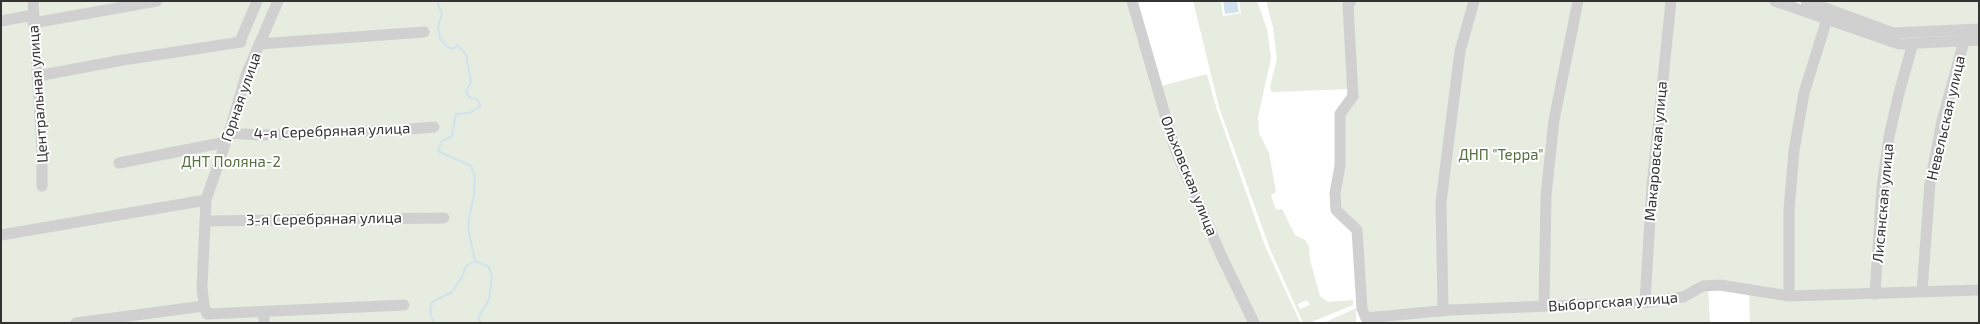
<!DOCTYPE html>
<html>
<head>
<meta charset="utf-8">
<style>
	body { margin:0 }
	#map { position:relative; width:1980px; height:324px; overflow:hidden; background:#fff; font-family:"Exo 2",sans-serif }
	canvas { display:block }
	.frame { position:absolute; inset:0; border:2px solid #333; pointer-events:none }
</style>
</head>
<body>
<div id="map">
<canvas width="1980" height="324"></canvas>
<div class="frame"></div>
</div>
<script>
const ctx = document.querySelector('canvas').getContext('2d');
ctx.lineJoin = 'round';
function fill(path, color) {
  ctx.fillStyle = color;
  ctx.fill(path, 'evenodd');
}
function shape(rows) {
  const path = new Path2D();
  for (const r of rows) {
    path.moveTo(r[0], r[1]);
    for (let i = 2; i < r.length; i += 2) path.lineTo(r[i], r[i + 1]);
  }
  return path;
}
function trace(path, color, width, dash) {
  ctx.strokeStyle = color;
  ctx.lineWidth = width;
  ctx.lineCap = dash ? 'butt' : 'round';
  ctx.setLineDash(dash || []);
  ctx.stroke(path);
}
function label(font, color, halo, rows, align = 'center') {
  ctx.font = font + ' "Exo 2",sans-serif';
  ctx.lineWidth = 4;
  ctx.setLineDash([]);
  ctx.textBaseline = 'middle';
  ctx.strokeStyle = halo;
  ctx.fillStyle = color;
  for (const [text, x, y, turn = 0] of rows) {
    ctx.save();
    ctx.translate(x, y);
    ctx.rotate((+turn || 0) * Math.PI / 180);
    ctx.textAlign = isNaN(turn) ? turn : align;
    if (halo) ctx.strokeText(text, 0, 0);
    ctx.fillText(text, 0, 0);
    ctx.restore();
  }
}
fill(shape([
	[1,1,1132,1,1161,86,1207,74,1216,107,1265,246,1300,322,1,323],
	[1193,1,1221,1,1223,16,1241,13,1239,1,1257,1,1267,29,1271,58,1258,117,1259,133,1269,153,1276,192,1271,195,1276,210,1282,209,1295,235,1305,240,1309,246,1310,260,1320,296,1328,302,1353,300,1353,305,1309,323,1303,323,1270,249,1219,107],
	[1307,300,1310,305,1300,309,1298,304],
	[1266,1,1775,1,1899,44,1979,40,1979,323,1750,323,1749,291,1708,288,1710,323,1362,323,1363,312,1357,230,1336,210,1340,114,1350,89,1272,92,1270,87,1277,59,1273,27],
	[1806,1,1979,1,1979,29,1900,34],
	[1356,308,1356,323,1323,323,1328,321]
]), '#e6ecdf');
fill(shape([
	[1223,1,1237,1,1239,12,1225,14]
]), '#cfe2ee');
trace(shape([
	[437,1,442,14,438,26,440,39,448,47,453,49,457,45,466,54,471,82,466,91,469,97,476,99,481,106,469,113,456,114,452,136,442,141,438,151,471,166,475,177,474,195,468,224,469,233,475,261,489,267,492,277,489,300,478,318,481,323],
	[434,323,430,313,432,302,452,292,462,277,466,266,475,261]
]), '#cfe2ee', 2);
trace(shape([
	[33,1,42,151,42,186],
	[1132,1,1175,149,1221,255,1254,323],
	[1351,1,1348,5,1353,96,1340,114,1340,166,1335,193,1336,210,1357,230,1362,309,1366,318,1450,310,1649,302,1683,297,1703,286,1720,285,1789,296,1979,290],
	[1775,1,1899,44,1979,40],
	[1806,1,1893,33,1979,29],
	[1,21,33,15],
	[33,23,157,1],
	[241,39,257,1],
	[259,44,424,32],
	[37,76,123,60,241,42],
	[229,133,260,135,399,130,434,127],
	[119,163,226,142],
	[205,221,444,218],
	[1,235,206,200],
	[1922,291,1930,183,1942,121,1964,41],
	[1875,294,1882,187,1889,137,1898,97,1913,43],
	[1789,296,1789,210,1794,151,1804,93,1827,19],
	[1645,302,1652,186,1671,1],
	[1544,306,1546,195,1554,120,1578,1],
	[1443,311,1441,202,1460,51,1474,1],
	[264,312,264,323],
	[207,314,204,306,202,287,206,200,229,133,246,75,278,1],
	[207,314,404,305],
	[76,323,204,306]
]), '#d0d0d0', 11);
label('15px', '#333', '#fff', [
	["Центральная улица",38,94,-94],
	["Горная улица",241,97,-71],
	["Невельская улица",1946,118,-77],
	["4-я Серебряная улица",332,131,-2],
	["Макаровская улица",1656,151,-85],
	["Ольховская улица",1189,176,68],
	["Лисянская улица",1883,203,-85],
	["3-я Серебряная улица",324,219,-1],
	["Выборгская улица",1613,302,-4]
]);
label('15px', '#56703f', '#fff', [
	["ДНП \"Терра\"",1501,155],
	["ДНТ Поляна-2",231,162]
]);
</script>
</body>
</html>
